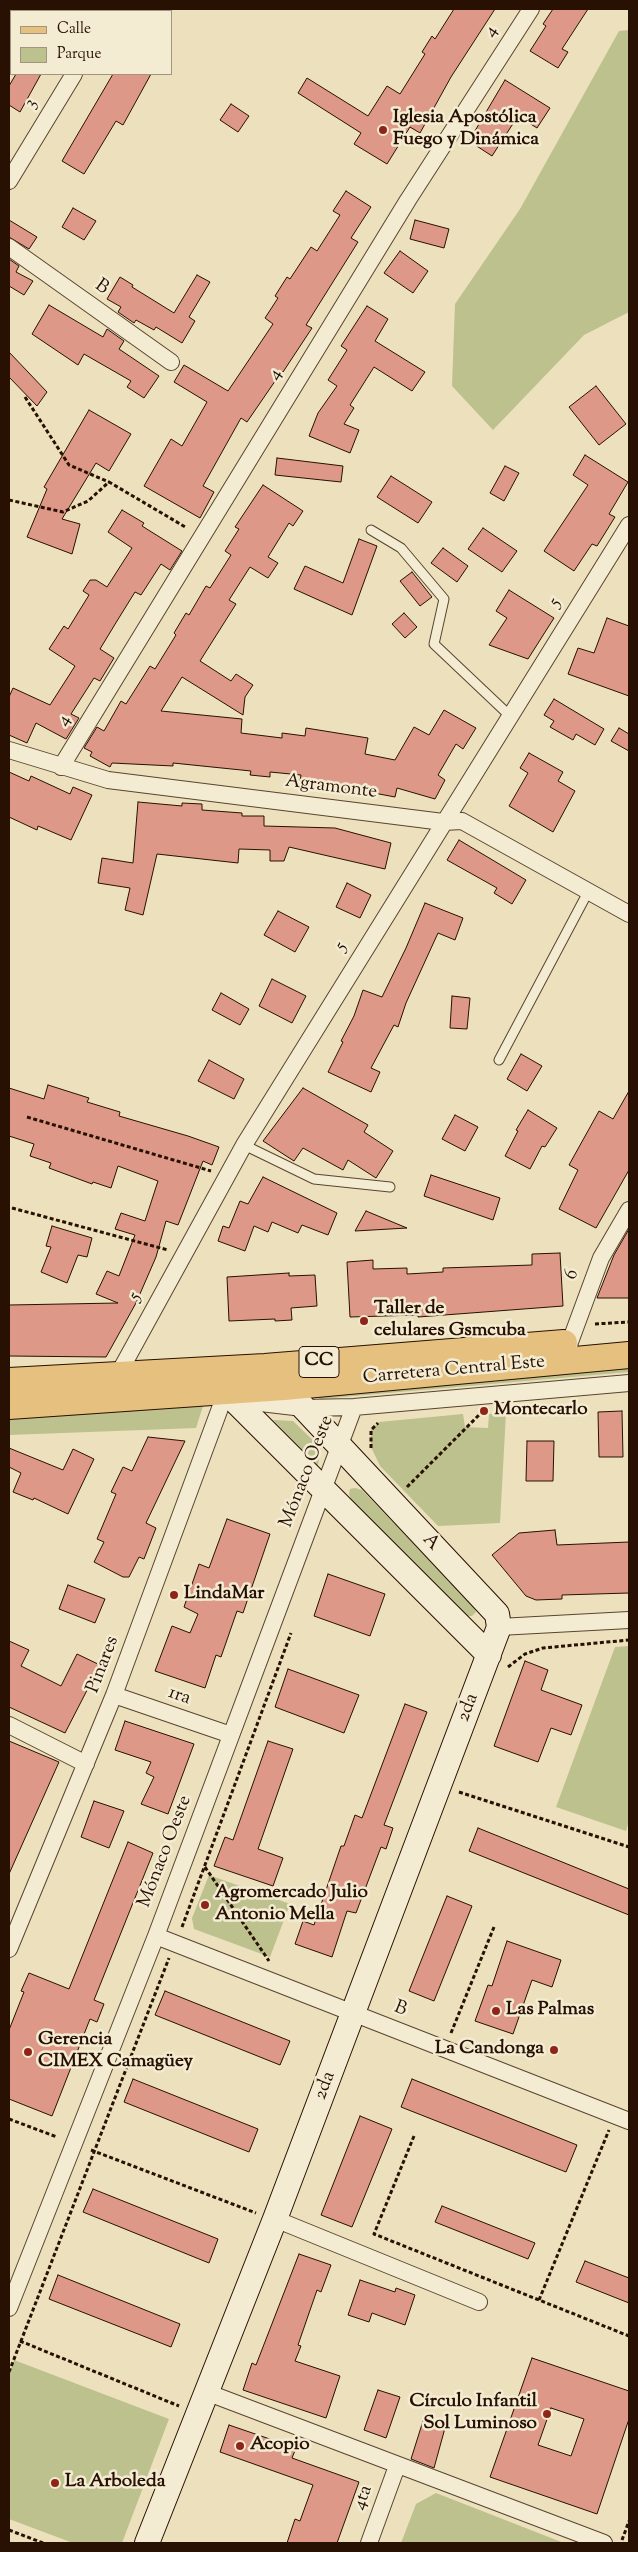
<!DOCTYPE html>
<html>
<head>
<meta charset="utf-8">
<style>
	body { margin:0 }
	#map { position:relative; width:638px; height:2552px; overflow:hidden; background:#ece1bc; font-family:"Sorts Mill Goudy",serif }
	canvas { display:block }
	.frame { position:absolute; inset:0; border:10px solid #281002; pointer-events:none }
	.legend { position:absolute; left:10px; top:10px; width:162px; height:65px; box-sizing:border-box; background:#f3ecd3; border:1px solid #a2947f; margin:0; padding:6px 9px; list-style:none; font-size:15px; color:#281002 }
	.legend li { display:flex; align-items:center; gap:10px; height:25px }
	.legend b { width:25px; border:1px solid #a2947f }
</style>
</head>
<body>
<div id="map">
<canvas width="638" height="2552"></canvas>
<div class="frame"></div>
<ul class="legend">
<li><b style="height:6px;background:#e6c07e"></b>Calle</li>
<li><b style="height:14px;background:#bdc18d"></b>Parque</li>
</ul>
</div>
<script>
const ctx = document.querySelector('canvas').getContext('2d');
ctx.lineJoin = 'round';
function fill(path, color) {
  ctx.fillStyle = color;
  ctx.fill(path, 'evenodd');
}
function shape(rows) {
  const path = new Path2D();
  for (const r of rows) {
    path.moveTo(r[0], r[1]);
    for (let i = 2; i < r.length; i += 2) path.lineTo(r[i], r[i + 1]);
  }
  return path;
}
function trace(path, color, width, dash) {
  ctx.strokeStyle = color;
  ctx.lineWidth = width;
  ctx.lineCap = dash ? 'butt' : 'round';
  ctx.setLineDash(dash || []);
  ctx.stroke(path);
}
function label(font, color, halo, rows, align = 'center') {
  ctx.font = font + ' "Sorts Mill Goudy",serif';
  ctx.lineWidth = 5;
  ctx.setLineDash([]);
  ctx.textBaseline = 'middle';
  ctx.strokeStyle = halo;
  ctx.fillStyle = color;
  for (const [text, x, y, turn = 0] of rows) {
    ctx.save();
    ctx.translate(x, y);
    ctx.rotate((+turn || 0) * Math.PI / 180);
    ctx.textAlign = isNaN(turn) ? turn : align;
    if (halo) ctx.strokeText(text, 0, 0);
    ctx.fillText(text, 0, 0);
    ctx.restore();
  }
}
fill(shape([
	[629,30,629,312,584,335,493,430,452,386,455,304,520,209,619,31],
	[629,1366,629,1372,320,1399,315,1393],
	[203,1406,196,1428,9,1435,9,1419],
	[506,1413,500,1523,438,1526,380,1466,371,1447,371,1430,379,1422,463,1414,465,1427,488,1428,489,1414],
	[273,1420,293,1421,321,1448,318,1466],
	[355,1488,362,1490,474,1607,476,1612,472,1616,464,1616,351,1500,349,1494,350,1489],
	[629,1646,629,1820,626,1831,556,1807,615,1647],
	[209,1875,290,1904,270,1957,194,1929,192,1918],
	[14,2360,169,2419,122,2543,73,2543,9,2519,9,2375],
	[436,2493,564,2543,401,2543,416,2504]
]), '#bdc18d');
const building = shape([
	[454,9,495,9,451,77,420,133,410,127,387,164,354,144,361,133,298,93,307,78,368,116,387,86,400,94,425,54,422,52,432,36,435,39,454,9],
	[553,9,588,9,562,49,568,52,558,68,530,51,546,26,543,24,553,9],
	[16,74,41,74,20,112,9,105,9,86,16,74],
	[113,74,151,74,123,125,116,121,84,174,62,161,113,74],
	[505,80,550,108,537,128,518,116,492,156,469,141,505,80],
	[231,104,249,116,238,132,220,120,231,104],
	[346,191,371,207,351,238,358,242,306,325,312,328,283,372,282,371,247,422,241,418,203,486,214,492,200,518,144,486,171,439,182,446,207,402,174,382,184,365,228,391,273,324,265,318,278,298,275,296,287,277,290,279,311,247,317,251,340,215,333,211,346,191],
	[73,208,96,221,84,240,62,227,73,208],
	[9,220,37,237,29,249,9,237,9,220],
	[415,220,449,229,444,248,410,239,415,220],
	[400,251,428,271,413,293,384,273,400,251],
	[9,259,19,266,16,272,33,281,24,295,9,286,9,259],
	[197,275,210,282,189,317,195,321,182,343,156,327,154,330,136,320,134,323,118,312,121,307,107,299,120,277,133,285,132,287,174,313,197,275],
	[49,305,103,337,107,329,124,341,119,349,159,376,144,398,127,387,131,381,84,354,78,365,32,334,49,305],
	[367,306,388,319,375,341,425,372,412,391,374,367,350,405,354,408,344,424,359,430,350,453,309,436,318,413,337,386,328,380,347,350,341,346,367,306],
	[9,352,47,392,37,406,9,377,9,352],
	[596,386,626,424,599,445,569,407,596,386],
	[89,410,131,434,109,471,96,463,62,519,80,524,72,554,27,537,47,489,44,487,89,410],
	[585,455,628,482,609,514,615,517,597,546,592,544,574,571,544,551,588,485,573,475,585,455],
	[277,458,343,466,341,482,275,475,277,458],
	[505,466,519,473,504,501,490,493,505,466],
	[391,476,432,502,418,523,377,497,391,476],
	[263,485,303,511,293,526,289,523,268,557,278,563,268,578,250,567,229,600,236,604,200,661,231,681,236,674,253,685,245,697,243,715,182,677,161,711,242,719,241,733,282,738,282,733,305,736,306,728,368,738,365,754,395,760,414,727,429,735,444,710,476,728,463,749,456,744,438,775,445,780,435,799,397,788,395,797,358,790,357,792,329,787,330,784,300,781,301,775,270,772,270,777,250,775,251,771,173,763,173,766,112,763,110,767,90,756,92,752,84,748,97,727,104,731,121,701,126,704,150,666,155,669,176,635,174,633,186,613,189,615,206,586,210,588,231,555,225,551,239,529,235,527,263,485],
	[122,510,144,523,142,526,182,551,170,570,161,564,141,595,135,592,117,621,100,649,114,658,100,681,94,678,71,714,79,718,66,739,36,723,27,743,9,735,9,697,13,688,50,705,75,666,49,649,64,626,68,629,89,595,83,591,90,580,96,580,107,587,132,548,108,532,122,510],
	[483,528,517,551,502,572,468,549,483,528],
	[359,539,377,546,352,615,294,589,305,566,343,583,359,539],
	[443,548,468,566,457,582,431,563,443,548],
	[412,572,432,597,420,606,400,581,412,572],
	[509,590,554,618,528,659,489,645,507,618,496,611,509,590],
	[404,613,417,627,405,638,392,624,404,613],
	[607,618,629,626,629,696,568,674,578,648,594,653,607,618],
	[554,699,604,729,595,745,576,734,573,740,550,727,554,721,544,715,554,699],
	[619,728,629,734,629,751,611,741,619,728],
	[529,753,563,772,558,781,575,791,553,832,509,806,528,773,520,768,529,753],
	[9,772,29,781,31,776,70,794,73,787,92,795,71,840,38,826,37,830,9,817,9,772],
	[138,802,182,806,182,803,202,804,202,810,242,813,242,816,264,816,264,826,335,828,391,843,385,869,289,847,284,861,270,861,270,850,239,849,238,863,157,854,143,915,125,910,130,888,98,883,102,858,133,863,138,802],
	[459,840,526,880,512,904,494,893,497,888,447,860,459,840],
	[347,883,371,895,360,918,336,907,347,883],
	[425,903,463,918,455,940,438,933,406,1003,398,1027,394,1025,371,1068,380,1072,371,1092,328,1072,343,1042,341,1041,354,1016,363,990,382,997,406,948,425,903],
	[278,911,309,927,295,952,264,935,278,911],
	[272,979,306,996,292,1023,259,1006,272,979],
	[221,993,249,1009,240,1025,212,1010,221,993],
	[452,996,470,998,467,1029,450,1028,452,996],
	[521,1054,542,1066,527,1091,507,1079,521,1054],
	[209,1060,244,1079,234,1099,198,1081,209,1060],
	[48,1085,89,1098,87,1102,120,1112,119,1116,188,1136,219,1147,212,1165,203,1161,178,1225,166,1221,156,1257,136,1303,106,1357,9,1356,9,1305,118,1303,96,1294,107,1271,119,1276,135,1235,115,1229,121,1213,145,1221,158,1181,118,1166,111,1188,93,1182,92,1184,49,1168,51,1163,30,1156,34,1144,9,1136,9,1088,44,1099,48,1085],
	[303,1088,368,1125,364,1132,393,1151,376,1178,348,1160,343,1170,303,1148,294,1161,263,1141,303,1088],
	[629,1091,629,1170,596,1228,559,1209,578,1170,569,1165,599,1111,613,1119,629,1091],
	[528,1110,557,1128,545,1147,542,1146,530,1169,505,1156,518,1131,516,1130,528,1110],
	[455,1115,478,1127,465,1151,442,1139,455,1115],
	[431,1175,500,1198,493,1220,424,1196,431,1175],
	[263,1177,337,1213,328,1235,302,1225,298,1233,272,1222,268,1232,254,1226,245,1251,218,1241,223,1226,229,1228,240,1201,248,1204,263,1177],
	[366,1211,407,1228,355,1231,366,1211],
	[52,1226,92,1238,87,1257,78,1255,67,1283,41,1272,51,1247,46,1246,52,1226],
	[629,1229,629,1298,597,1298,614,1255,629,1229],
	[560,1253,563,1306,418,1317,418,1315,350,1317,347,1262,373,1260,373,1269,407,1268,407,1274,443,1272,443,1268,532,1265,532,1254,560,1253],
	[289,1273,289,1276,315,1275,317,1306,291,1308,292,1320,275,1321,275,1319,229,1321,227,1277,289,1273],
	[622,1411,623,1457,599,1457,598,1412,622,1411],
	[148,1437,185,1441,146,1523,156,1528,144,1559,139,1557,129,1577,123,1577,94,1562,104,1542,97,1539,116,1494,111,1492,123,1467,132,1471,148,1437],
	[527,1441,554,1441,553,1481,526,1481,527,1441],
	[9,1448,63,1470,73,1449,94,1459,68,1514,34,1498,33,1500,13,1492,21,1473,9,1467,9,1448],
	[227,1519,270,1534,243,1613,237,1611,221,1657,216,1655,205,1688,155,1671,172,1626,190,1633,198,1614,184,1607,199,1564,209,1568,227,1519],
	[555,1530,557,1545,629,1542,629,1593,562,1595,562,1599,536,1600,526,1596,492,1555,519,1533,555,1530],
	[328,1574,385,1594,370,1636,314,1616,328,1574],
	[68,1585,105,1599,95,1623,59,1609,68,1585],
	[9,1641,29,1650,21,1666,61,1686,77,1654,100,1665,65,1733,9,1707,9,1641],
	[525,1661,548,1670,541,1690,582,1705,571,1735,551,1728,538,1762,494,1746,525,1661],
	[288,1669,359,1695,344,1733,275,1707,288,1669],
	[405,1704,427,1712,384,1825,393,1828,386,1849,381,1847,356,1913,347,1911,332,1957,295,1944,303,1921,314,1925,341,1846,344,1846,355,1815,362,1818,405,1704],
	[125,1721,194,1744,168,1814,141,1804,154,1777,146,1773,151,1762,115,1750,125,1721],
	[9,1741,59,1762,9,1874,9,1741],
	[268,1741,293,1749,258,1849,283,1858,273,1886,214,1866,225,1837,233,1840,268,1741],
	[94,1801,124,1811,109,1848,81,1837,94,1801],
	[478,1828,629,1889,629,1915,469,1851,478,1828],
	[128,1842,153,1853,94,2000,104,2004,97,2022,90,2019,52,2116,9,2099,9,2030,24,1992,21,1991,29,1973,69,1989,128,1842],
	[447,1896,472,1906,434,2001,409,1991,447,1896],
	[507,1941,561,1960,552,1987,532,1980,513,2034,475,2021,488,1985,492,1986,507,1941],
	[165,1991,290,2041,280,2065,155,2015,165,1991],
	[133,2079,258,2129,249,2152,124,2102,133,2079],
	[412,2079,577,2145,566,2172,401,2107,412,2079],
	[360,2116,392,2129,352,2227,321,2215,360,2116],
	[93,2189,218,2239,209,2263,83,2212,93,2189],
	[442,2206,535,2243,528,2259,435,2222,442,2206],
	[299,2254,331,2265,321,2292,317,2290,298,2345,301,2346,295,2361,340,2376,326,2418,243,2390,252,2363,256,2365,299,2254],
	[585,2261,629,2278,629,2303,576,2282,585,2261],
	[58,2275,180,2324,171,2347,49,2299,58,2275],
	[360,2280,395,2292,396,2288,415,2295,405,2325,372,2313,369,2322,348,2315,360,2280],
	[532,2358,629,2391,629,2419,597,2514,490,2477,532,2358],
	[551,2408,584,2419,571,2456,538,2445,551,2408],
	[378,2390,400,2397,386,2438,364,2430,378,2390],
	[423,2421,445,2428,434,2468,411,2459,423,2421],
	[229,2425,296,2448,292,2458,359,2482,337,2543,287,2543,295,2519,300,2521,313,2485,220,2452,229,2425]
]);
fill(building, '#dd9887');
trace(building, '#281002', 1);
const lane = shape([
	[371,530,401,548,444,599,434,644,509,715],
	[499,1060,588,892],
	[244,1145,314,1179,390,1187]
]);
const street = shape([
	[112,11,113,9],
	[9,181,74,74],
	[9,247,171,362],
	[9,750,108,780,443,822,462,821,629,914],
	[61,767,408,200,531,9],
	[568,1354,570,1342,601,1258,629,1210],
	[115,1380,244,1145,629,525],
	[235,1400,303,1408,354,1407,629,1383],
	[499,1627,629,1620],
	[114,1695,231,1735],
	[9,1725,86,1764],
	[156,1936,629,2121],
	[9,1949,114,1695,226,1392],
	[275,2219,479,2302],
	[9,2308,156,1936,354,1407],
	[206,2392,604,2543],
	[369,2543,397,2466]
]);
const secondary = shape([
	[220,1379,226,1392,489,1655],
	[147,2543,275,2219,499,1627,497,1614,274,1376]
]);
const primary = shape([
	[9,1381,265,1367,564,1343],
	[9,1406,284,1387,629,1355]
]);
trace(lane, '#594430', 11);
trace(street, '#594430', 18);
trace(secondary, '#281002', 26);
trace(primary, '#281002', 28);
trace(shape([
	[25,397,69,465,109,482],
	[9,500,63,512,88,501,109,482,187,528],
	[27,1117,211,1171],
	[12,1208,168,1250],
	[595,1324,629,1322],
	[371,1448,371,1430,378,1423],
	[407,1487,480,1414],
	[508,1667,525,1654,543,1648,629,1640],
	[459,1792,629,1847],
	[205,1867,269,1961],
	[182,1927,291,1633],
	[451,2033,494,1927],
	[9,2119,57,2137],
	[414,2136,374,2234,629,2336],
	[91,2150,256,2213],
	[539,2300,609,2130],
	[20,2341,179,2406],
	[9,2372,169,1958],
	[9,2530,43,2543],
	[622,2540,629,2521]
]), '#281002', 3, [4, 2.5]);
trace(lane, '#f3ecd3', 9);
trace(street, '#f3ecd3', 16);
trace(secondary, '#f3ecd3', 24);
trace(primary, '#e6c07e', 26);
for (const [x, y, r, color] of [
	[383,130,5,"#8f2418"],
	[364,1321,5,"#8f2418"],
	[484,1411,5,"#8f2418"],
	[174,1595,5,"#8f2418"],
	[205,1905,5,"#8f2418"],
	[496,2011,5,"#8f2418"],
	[554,2050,5,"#8f2418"],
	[28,2052,5,"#8f2418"],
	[547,2414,5,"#8f2418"],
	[240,2446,5,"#8f2418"],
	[55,2483,5,"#8f2418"]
]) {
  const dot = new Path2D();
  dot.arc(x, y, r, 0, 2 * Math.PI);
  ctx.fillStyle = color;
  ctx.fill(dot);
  trace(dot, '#f3ecd3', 2);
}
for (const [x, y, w] of [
	[319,1362,40]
]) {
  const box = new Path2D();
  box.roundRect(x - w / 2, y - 15.5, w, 31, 4);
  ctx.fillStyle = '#f3ecd3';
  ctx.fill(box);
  trace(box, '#281002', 1);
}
label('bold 18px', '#281002', null, [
	["CC",319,1362]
]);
label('19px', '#281002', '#f3ecd3', [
	["4",492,32,-57],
	["3",32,104,-59],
	["B",101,288,35],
	["4",276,375,-58],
	["5",556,603,-58],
	["4",65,721,-59],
	["Agramonte",331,788,7],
	["5",342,947,-58],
	["6",573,1275,-69],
	["5",136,1297,-61],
	["Carretera Central Este",454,1371,-5],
	["Mónaco Oeste",308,1472,-69],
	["A",430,1543,47],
	["Pinares",104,1665,-69],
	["1ra",179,1697,20],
	["2da",469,1708,-69],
	["Mónaco Oeste",166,1852,-69],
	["B",400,2010,21],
	["2da",326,2086,-69],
	["4ta",364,2498,-70]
]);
label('bold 19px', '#281002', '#f3ecd3', [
	["Iglesia Apostólica",393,119],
	["Fuego y Dinámica",393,141],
	["Taller de",374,1310],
	["celulares Gsmcuba",374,1332],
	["Montecarlo",494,1411],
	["LindaMar",184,1595],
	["Agromercado Julio",215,1894],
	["Antonio Mella",215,1916],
	["Las Palmas",506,2011],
	["Gerencia",38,2041],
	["CIMEX Camagüey",38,2063],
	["La Candonga",544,2050,"right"],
	["Círculo Infantil",537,2403,"right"],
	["Sol Luminoso",537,2425,"right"],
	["Acopio",250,2446],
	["La Arboleda",65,2483]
], 'left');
</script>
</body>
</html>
